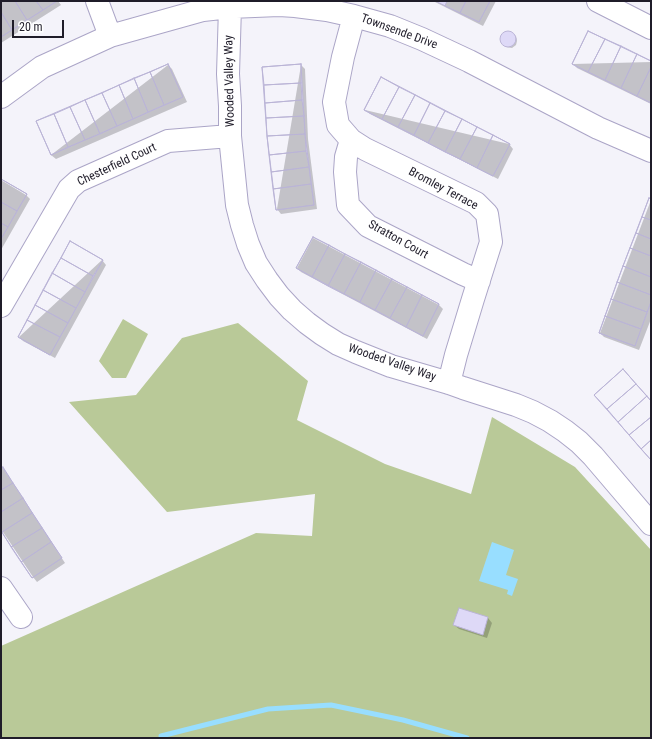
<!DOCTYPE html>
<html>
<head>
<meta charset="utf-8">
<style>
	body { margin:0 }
	#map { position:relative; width:652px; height:739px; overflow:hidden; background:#f4f3fa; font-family:"Roboto Condensed",sans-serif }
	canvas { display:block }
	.frame { position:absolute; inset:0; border:2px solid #1f1c29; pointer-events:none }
	.scale { position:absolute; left:12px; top:20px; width:52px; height:18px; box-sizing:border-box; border:2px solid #1f1c29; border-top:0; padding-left:5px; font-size:12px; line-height:14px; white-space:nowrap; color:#1f1c29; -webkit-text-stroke:3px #fff; paint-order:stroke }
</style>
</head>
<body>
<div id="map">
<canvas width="652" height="739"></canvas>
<div class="frame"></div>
<div class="scale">20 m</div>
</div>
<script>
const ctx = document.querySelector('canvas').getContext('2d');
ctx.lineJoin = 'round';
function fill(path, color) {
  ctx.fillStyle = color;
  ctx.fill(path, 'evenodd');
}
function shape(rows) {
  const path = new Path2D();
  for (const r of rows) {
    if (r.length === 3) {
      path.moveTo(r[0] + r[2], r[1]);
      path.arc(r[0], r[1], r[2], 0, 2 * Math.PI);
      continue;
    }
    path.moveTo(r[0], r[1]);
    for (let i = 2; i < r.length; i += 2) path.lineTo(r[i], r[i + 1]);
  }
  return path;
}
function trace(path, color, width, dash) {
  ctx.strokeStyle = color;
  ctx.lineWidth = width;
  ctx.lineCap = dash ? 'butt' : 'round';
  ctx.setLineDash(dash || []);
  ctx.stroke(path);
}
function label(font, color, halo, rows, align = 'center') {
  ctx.font = font + ' "Roboto Condensed",sans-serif';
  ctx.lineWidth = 3;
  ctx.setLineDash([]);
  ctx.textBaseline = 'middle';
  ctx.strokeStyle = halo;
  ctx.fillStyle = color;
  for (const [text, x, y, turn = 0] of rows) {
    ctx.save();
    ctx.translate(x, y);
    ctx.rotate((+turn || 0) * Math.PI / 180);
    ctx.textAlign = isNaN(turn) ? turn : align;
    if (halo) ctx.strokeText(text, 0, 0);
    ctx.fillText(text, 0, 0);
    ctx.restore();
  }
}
fill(shape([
	[123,319,148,334,126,378,112,378,99,361],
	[238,323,308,381,297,420,385,464,471,494,492,417,575,467,651,550,651,738,1,738,1,646,256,533,312,536,315,494,167,512,69,402,136,395,182,338]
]), '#b9c998');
fill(shape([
	[492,542,514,550,506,575,518,579,512,596,507,594,508,590,479,581]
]), '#98deff');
fill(shape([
	[1,1,58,1,61,5,1,43],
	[433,1,496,1,483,26],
	[509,32,516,36,517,41,516,45,512,48,506,47,501,41,501,36,502,34,504,33],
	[651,62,651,104,577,68,573,64],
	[168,65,172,69,187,102,56,159,51,155],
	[301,65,305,69,308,139,317,209,281,214,277,209],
	[365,110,509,144,513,149,498,179,370,114],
	[1,180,26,195,30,199,1,250],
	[651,200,651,319,639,350,604,337,600,333],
	[313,238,439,305,443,309,427,339,301,272,297,268],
	[102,260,106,265,55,358,23,341,19,337],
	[1,465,65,563,37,582,33,577,1,529],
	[488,618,492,623,487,638,459,629,454,625]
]), '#0003');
trace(shape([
	[161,736,268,709,331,705,403,720,467,738]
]), '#98deff', 5);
const building = shape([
	[1,1,57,1,1,37,1,1],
	[1,1,15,1,27,20,12,30,1,12,1,1],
	[15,1,36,1,43,10,27,20,15,1],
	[36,1,57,1,43,10,36,1],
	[435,1,490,1,479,22,435,1],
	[447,1,466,1,460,13,445,6,447,1],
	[466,1,490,1,479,22,460,13,466,1],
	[1,12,12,30,1,37,1,12],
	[508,39,8],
	[588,31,651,61,651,103,572,64,588,31],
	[588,31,605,39,588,72,572,64,588,31],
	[605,39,621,46,605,80,588,72,605,39],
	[621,46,637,54,621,88,605,80,621,46],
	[637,54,651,61,651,67,637,96,621,88,637,54],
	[168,64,183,97,51,155,36,121,168,64],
	[168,64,183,97,164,105,150,72,168,64],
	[301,64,305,134,314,205,276,210,267,136,262,67,301,64],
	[301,64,301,83,264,85,262,67,301,64],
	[651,67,651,103,637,96,651,67],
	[150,72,164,105,148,112,134,78,150,72],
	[381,77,510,144,493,176,364,110,381,77],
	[381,77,399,87,382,119,364,110,381,77],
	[134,78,148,112,133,119,119,85,134,78],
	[301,83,302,100,265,103,264,85,301,83],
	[119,85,133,119,117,126,102,93,119,85],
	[399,87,415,95,398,127,382,119,399,87],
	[102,93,117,126,100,134,85,100,102,93],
	[415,95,430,103,414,135,398,127,415,95],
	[85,100,100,134,85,140,70,107,85,100],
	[302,100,304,116,266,118,265,103,302,100],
	[430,103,445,111,428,143,414,135,430,103],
	[70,107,85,140,68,147,54,114,70,107],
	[445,111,462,119,445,152,428,143,445,111],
	[54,114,68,147,51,155,36,121,54,114],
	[304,116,305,134,267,136,266,118,304,116],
	[462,119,477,127,460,159,445,152,462,119],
	[477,127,493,135,477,168,460,159,477,127],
	[305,134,306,151,269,155,267,136,305,134],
	[493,135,510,144,493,176,477,168,493,135],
	[306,151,309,167,271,172,269,155,306,151],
	[309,167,311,184,273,189,271,172,309,167],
	[1,179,27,194,1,239,1,179],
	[1,179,27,194,17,211,1,202,1,179],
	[311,184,314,205,276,210,273,189,311,184],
	[649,198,651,199,651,302,635,346,599,333,623,266,649,198],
	[649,198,651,199,651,220,642,217,649,198],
	[1,202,17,211,8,227,1,223,1,202],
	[642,217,651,220,651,239,636,233,642,217],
	[1,223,8,227,1,239,1,223],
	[636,233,651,239,651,256,630,248,636,233],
	[313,237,439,304,423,336,296,268,313,237],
	[313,237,329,245,312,277,296,268,313,237],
	[70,241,103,260,50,355,18,337,70,241],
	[70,241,103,260,93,276,61,258,70,241],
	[329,245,345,254,328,286,312,277,329,245],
	[630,248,651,256,651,277,623,266,630,248],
	[345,254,361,262,344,294,328,286,345,254],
	[61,258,93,276,85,292,52,273,61,258],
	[361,262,376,270,360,302,344,294,361,262],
	[623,266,651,277,651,295,617,282,623,266],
	[376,270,392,279,375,310,360,302,376,270],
	[52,273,85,292,76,308,43,290,52,273],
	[392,279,407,287,390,318,375,310,392,279],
	[617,282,651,295,651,302,647,312,611,299,617,282],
	[407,287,422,295,406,327,390,318,407,287],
	[43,290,76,308,68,323,35,305,43,290],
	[422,295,439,304,423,336,406,327,422,295],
	[611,299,647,312,641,329,605,316,611,299],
	[35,305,68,323,60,337,27,320,35,305],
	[605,316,641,329,635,346,599,333,605,316],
	[27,320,60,337,50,355,18,337,27,320],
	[623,369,651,401,651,460,594,395,623,369],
	[623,369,636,384,607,409,594,395,623,369],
	[636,384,647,396,618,422,607,409,636,384],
	[647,396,651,401,651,417,629,435,618,422,647,396],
	[651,417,651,440,641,449,629,435,651,417],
	[651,440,651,460,641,449,651,440],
	[1,465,62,558,32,578,1,531,1,465],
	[3,467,13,483,1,490,1,469,3,467],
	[13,483,23,498,1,512,1,490,13,483],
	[23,498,32,513,2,532,1,531,1,512,23,498],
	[32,513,42,528,11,547,2,532,32,513],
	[42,528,51,542,21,562,11,547,42,528],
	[51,542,62,558,32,578,21,562,51,542],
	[459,608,488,617,483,635,453,625,459,608]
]);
fill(building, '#ded9f7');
trace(building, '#bab4d6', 1);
const minor = shape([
	[97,1,110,36],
	[227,1,230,7,228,74,230,106,230,136,237,205,242,225,248,244,256,263,267,280,279,296,292,310,307,323,322,334,338,344,356,352,391,366,449,383,463,388,516,405,533,412,550,421,565,431,579,442,593,456,651,524],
	[598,1,651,28],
	[354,16,343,57,334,102,338,125,351,140,365,149,476,203,487,214,491,242,473,299,456,355,449,383],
	[1,97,42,67,110,36,203,10,230,7,279,5,295,6,327,10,354,16,390,26,422,39,469,61,598,128,651,151],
	[351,140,346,157,345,172,348,205,368,226,463,274,479,281],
	[1,306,69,189,78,181,168,141,230,136],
	[1,588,21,617]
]);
trace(minor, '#aba5c7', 24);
trace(minor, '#fff', 22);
label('12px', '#1f1c29', '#fff', [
	["Townsende Drive",399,32,20],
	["Wooded Valley Way",230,81,-91],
	["Chesterfield Court",117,165,-25],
	["Bromley Terrace",443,189,28],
	["Stratton Court",398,240,29],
	["Wooded Valley Way",392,363,19]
]);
</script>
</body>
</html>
